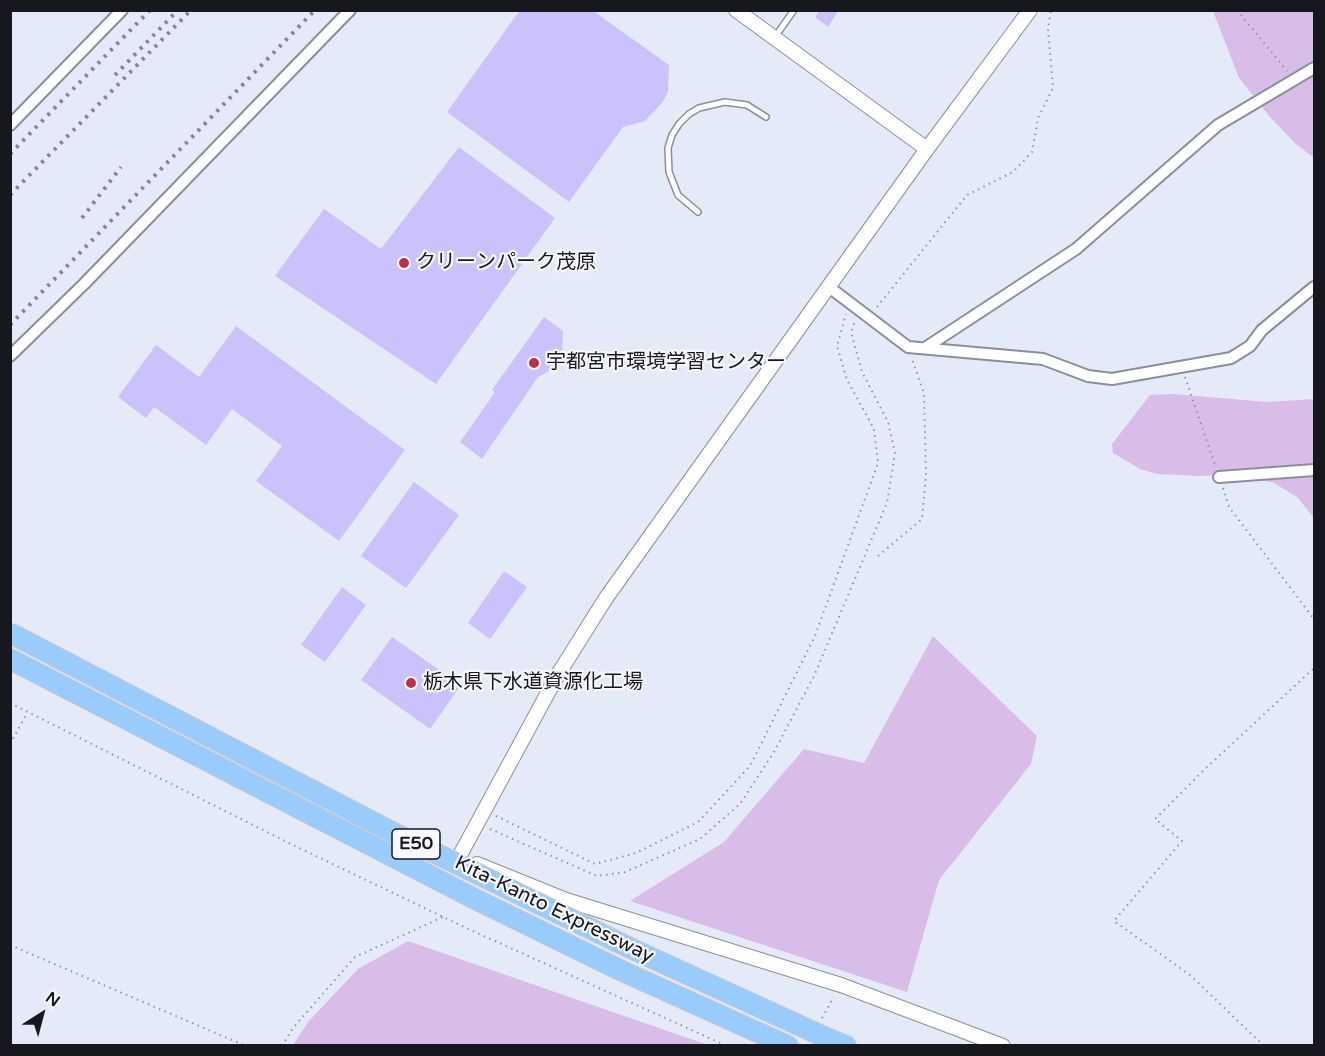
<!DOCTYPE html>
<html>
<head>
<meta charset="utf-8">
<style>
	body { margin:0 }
	#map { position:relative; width:1325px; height:1056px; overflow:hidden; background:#e5eaf9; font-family:"Varela Round",sans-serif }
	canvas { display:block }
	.frame { position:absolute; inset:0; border:12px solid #16181d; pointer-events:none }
	.north { position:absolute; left:12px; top:984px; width:60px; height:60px; -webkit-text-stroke:4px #f6f8fe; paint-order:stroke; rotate:36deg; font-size:16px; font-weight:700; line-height:24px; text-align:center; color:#16181d }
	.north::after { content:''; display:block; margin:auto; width:21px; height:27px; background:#16181d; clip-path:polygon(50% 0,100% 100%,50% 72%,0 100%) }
</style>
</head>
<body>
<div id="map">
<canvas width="1325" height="1056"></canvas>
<div class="frame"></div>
<div class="north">N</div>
</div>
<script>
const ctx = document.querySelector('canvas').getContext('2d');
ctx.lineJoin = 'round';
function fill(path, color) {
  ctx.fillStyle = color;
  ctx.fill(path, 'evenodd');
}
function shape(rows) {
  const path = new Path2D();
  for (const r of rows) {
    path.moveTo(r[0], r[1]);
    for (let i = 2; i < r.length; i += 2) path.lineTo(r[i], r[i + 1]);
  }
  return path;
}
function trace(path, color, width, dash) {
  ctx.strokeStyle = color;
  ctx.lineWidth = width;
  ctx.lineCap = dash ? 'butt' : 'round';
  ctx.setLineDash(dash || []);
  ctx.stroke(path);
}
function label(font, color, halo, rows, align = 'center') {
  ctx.font = font + ' "Varela Round","Noto Sans JP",sans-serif';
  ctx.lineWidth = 4.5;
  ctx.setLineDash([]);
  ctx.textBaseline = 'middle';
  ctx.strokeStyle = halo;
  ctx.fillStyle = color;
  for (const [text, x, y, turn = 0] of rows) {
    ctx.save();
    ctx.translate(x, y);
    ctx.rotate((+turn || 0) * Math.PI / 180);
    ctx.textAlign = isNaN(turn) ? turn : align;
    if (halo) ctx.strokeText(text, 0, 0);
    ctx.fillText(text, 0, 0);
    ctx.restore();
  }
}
fill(shape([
	[1213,11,1314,11,1314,158,1296,144,1270,117,1239,78],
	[1174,394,1268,402,1314,399,1314,518,1297,497,1274,483,1237,474,1199,476,1157,474,1140,469,1113,453,1112,444,1150,395],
	[933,636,1037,736,1031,764,939,880,907,992,630,901,724,842,804,749,864,763],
	[408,941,708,1045,293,1045,308,1022,358,969]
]), '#d9bde9');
fill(shape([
	[520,10,592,10,669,65,668,92,662,103,645,121,623,127,569,202,447,112],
	[820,10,839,10,828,27,815,17],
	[459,147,555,218,436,384,275,276,324,209,381,249],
	[544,317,563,331,562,355,551,370,538,377,482,459,460,442,495,392,492,390],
	[236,326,405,450,339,541,256,481,282,446,232,409,206,445,154,407,146,418,118,397,156,345,199,377],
	[414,482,459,515,406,588,361,556],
	[504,571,527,587,490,639,468,623],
	[342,587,366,605,325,662,301,645],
	[392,637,461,685,430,729,361,680]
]), '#cbc2fc');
const service = shape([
	[775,37,794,10],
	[698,212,678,195,669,172,668,148,672,135,679,124,689,114,699,108,725,102,747,105,766,117]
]);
const minor = shape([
	[10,125,122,10],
	[829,287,908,347,1043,359,1088,376,1112,379,1231,358,1250,346,1262,330,1314,287],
	[925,348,1076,249,1218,125,1314,68],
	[10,356,84,284,350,10],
	[1219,477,1314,470]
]);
const tertiary = shape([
	[736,10,927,149],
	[459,857,557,676,606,598,927,149,1030,10],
	[477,864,566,900,841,985,1003,1046]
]);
const motorway = shape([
	[10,659,473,898,620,970,788,1046],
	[829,1039,846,1046]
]);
trace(service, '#8a8f9c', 8);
trace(minor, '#8a8f9c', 14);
trace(tertiary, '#8a8f9c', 16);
trace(motorway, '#cccccd', 22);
trace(shape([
	[1237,10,1287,71],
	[877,307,967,195,1013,172,1032,152,1038,118,1053,88,1048,29,1051,10],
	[1185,377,1215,465],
	[1223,488,1229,507,1314,619],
	[878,556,922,519,926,475,924,393,912,359],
	[10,703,289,843,464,927,727,1046],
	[10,744,27,713],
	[496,816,595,864,636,853,698,822,750,766,815,636,878,463,874,429,847,380,837,346,846,314],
	[490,829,597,876,625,872,700,839,740,804,774,752,814,676,887,503,895,453,888,422,862,372,851,332,855,321],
	[10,945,246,1046],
	[822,1018,834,997],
	[282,1046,293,1028,355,957,443,917],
	[1264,1046,1190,975,1114,921,1182,841,1155,819,1205,769,1314,668]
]), '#9296a1', 2, [1.5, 4.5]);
trace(service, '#fff', 5);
trace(minor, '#fff', 10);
trace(tertiary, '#fff', 14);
trace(motorway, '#99cbfd', 20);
trace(shape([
	[115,75,178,10],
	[10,154,150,10],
	[10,195,191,10],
	[82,218,121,167],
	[10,325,315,10]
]), '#848792', 4, [3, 6]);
const motorwayBridge = shape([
	[10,633,398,835,484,877,630,948,829,1039]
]);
trace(motorwayBridge, '#cccccd', 22, []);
trace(motorwayBridge, '#99cbfd', 20);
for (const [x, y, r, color] of [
	[404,263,6,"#c03044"],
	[534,363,6,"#c03044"],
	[411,683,6,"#c03044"]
]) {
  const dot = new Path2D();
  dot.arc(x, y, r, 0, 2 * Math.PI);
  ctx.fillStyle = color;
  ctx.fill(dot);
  trace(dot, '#f6f8fe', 2);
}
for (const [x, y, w] of [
	[416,844,48]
]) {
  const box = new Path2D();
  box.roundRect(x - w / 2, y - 15, w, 30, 4.5);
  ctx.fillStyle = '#f6f8fe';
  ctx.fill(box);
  trace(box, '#16181d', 1.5);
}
label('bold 18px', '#16181d', null, [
	["E50",416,844]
]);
label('20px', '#16181d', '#f6f8fe', [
	["クリーンパーク茂原",416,263],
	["宇都宮市環境学習センター",546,363],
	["栃木県下水道資源化工場",423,683]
], 'left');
label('20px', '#16181d', '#f6f8fe', [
	["Kita-Kanto Expressway",554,910,26]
]);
</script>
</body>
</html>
